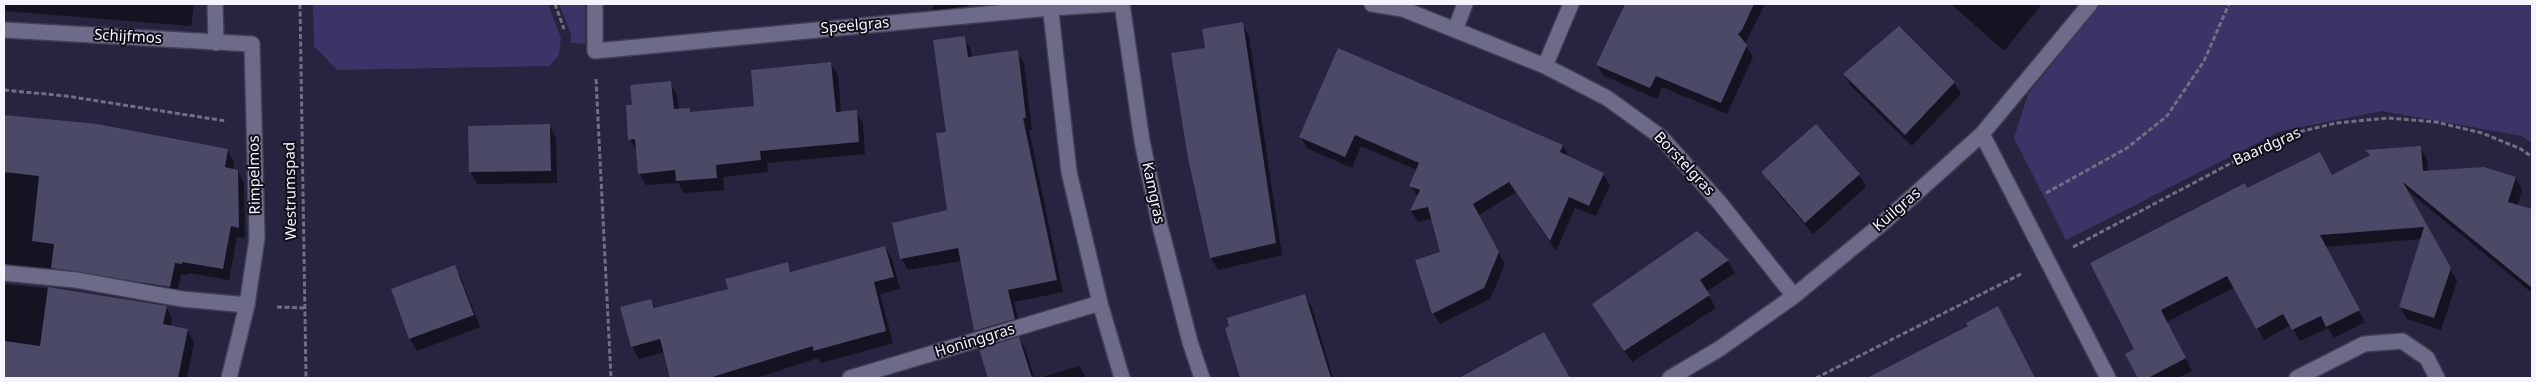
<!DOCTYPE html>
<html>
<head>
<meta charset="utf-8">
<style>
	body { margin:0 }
	#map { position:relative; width:2536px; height:382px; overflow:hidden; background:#26243e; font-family:"Noto Sans",sans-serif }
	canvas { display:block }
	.frame { position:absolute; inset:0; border:5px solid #f4f4fe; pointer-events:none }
</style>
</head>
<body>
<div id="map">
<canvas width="2536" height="382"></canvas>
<div class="frame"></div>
</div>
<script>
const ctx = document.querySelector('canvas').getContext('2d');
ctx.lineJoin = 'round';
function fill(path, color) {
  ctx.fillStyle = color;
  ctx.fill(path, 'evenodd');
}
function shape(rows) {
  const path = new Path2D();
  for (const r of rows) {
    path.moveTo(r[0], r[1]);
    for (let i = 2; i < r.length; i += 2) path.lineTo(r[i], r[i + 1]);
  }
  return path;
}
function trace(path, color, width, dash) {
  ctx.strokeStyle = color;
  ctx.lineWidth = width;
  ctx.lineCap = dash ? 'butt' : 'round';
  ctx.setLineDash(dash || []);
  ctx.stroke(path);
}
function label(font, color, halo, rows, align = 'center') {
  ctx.font = font + ' "Noto Sans",sans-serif';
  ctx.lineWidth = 4;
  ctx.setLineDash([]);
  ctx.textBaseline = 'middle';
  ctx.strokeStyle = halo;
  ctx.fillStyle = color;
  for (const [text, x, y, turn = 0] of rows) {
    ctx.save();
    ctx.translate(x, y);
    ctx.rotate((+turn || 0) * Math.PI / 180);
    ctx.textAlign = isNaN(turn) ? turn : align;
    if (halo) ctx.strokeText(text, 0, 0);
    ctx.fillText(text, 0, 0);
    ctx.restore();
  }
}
fill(shape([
	[313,4,548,4,561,38,559,55,549,66,337,70,314,46],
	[559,4,585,4,585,44,571,43,571,34],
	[2101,4,2532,4,2532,143,2522,136,2382,111,2281,131,2066,240,2014,138,2028,94]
]), '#3b3567');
fill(shape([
	[4,4,194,4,191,26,4,11],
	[933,4,967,4,967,19,940,22,933,9],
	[1625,4,1765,4,1745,44,1753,57,1727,114,1662,87,1657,99,1604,76,1597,65],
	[1951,4,2042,4,2004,51],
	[1242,24,1249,36,1282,255,1218,270,1211,258,1190,159,1207,49],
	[964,38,971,50,972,58,1017,52,1024,64,1032,130,1029,130,1063,292,1014,302,1021,331,982,342,975,330,961,261,908,270,901,258,948,211,947,133],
	[1339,49,1563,146,1569,158,1603,174,1610,185,1596,216,1575,208,1556,251,1516,192,1478,216,1505,264,1490,299,1440,324,1433,313,1442,253,1433,218,1418,222,1411,211,1418,197,1410,185,1417,170,1361,146,1352,168,1307,148,1301,137],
	[830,63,838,75,841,113,856,112,863,124,865,154,767,163,768,172,723,177,724,190,684,193,678,183,646,185,639,173,637,152,630,140,633,106,670,83,677,95,679,110,689,110,692,113,756,107],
	[1844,74,1954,82,1961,94,1912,146,1851,86],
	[4,116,92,125,227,150,234,161,233,170,238,171,244,183,245,238,237,237,229,280,189,273,188,275,181,274,176,298,4,279],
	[549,125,556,138,557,183,477,184,470,171],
	[2420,147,2427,159,2428,172,2483,168,2516,178,2522,190,2517,206,2532,210,2532,293,2407,190,2457,281,2441,330,2407,319,2400,307,2422,239,2325,247,2365,322,2334,338,2328,328,2300,341,2291,325,2264,340,2235,287,2167,322,2192,371,2177,378,2139,378,2127,355,2136,350,2092,263,2247,189,2332,176,2370,157,2367,152],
	[1763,172,1859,175,1866,187,1813,234,1770,184],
	[885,247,892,259,900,289,880,294,893,343,821,363,818,358,756,378,672,378,665,352,639,359,632,346,651,300,656,309,729,290,787,264,792,273],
	[1728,261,1735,273,1706,292,1716,308,1632,362,1601,316],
	[454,266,461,278,480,327,417,351,410,339,392,290],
	[4,284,75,291,166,307,172,318,171,327,187,330,194,342,187,378,4,378],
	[1305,296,1312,308,1333,378,1241,378,1226,329],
	[2004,320,2034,378,1912,378,1908,374,1969,327],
	[1543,333,1569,378,1462,378],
	[1019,338,1026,351,1034,378,989,378,980,350],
	[1079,366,1086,378,1039,378]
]), '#0007');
fill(shape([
	[1625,4,1754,4,1742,30,1738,34,1747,45,1721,103,1656,76,1650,88,1596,65],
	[1243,22,1276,243,1210,258,1188,158,1171,53,1205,48,1202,29],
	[1899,26,1955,82,1905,135,1843,74],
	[965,36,968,57,1018,50,1026,118,1023,118,1057,280,1008,290,1015,319,974,331,958,248,900,259,892,223,947,210,936,133,946,132,933,40],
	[1338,48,1563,145,1560,152,1604,173,1589,206,1569,197,1550,241,1509,182,1473,204,1499,252,1484,288,1432,314,1415,260,1440,252,1428,207,1410,211,1420,190,1409,186,1419,163,1355,135,1345,157,1299,137],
	[831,62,836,112,857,110,859,142,760,151,761,160,716,165,717,178,676,181,675,170,638,174,635,139,628,140,626,105,632,105,630,85,671,81,674,109,690,108,690,112,754,106,751,70],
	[4,115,97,124,228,149,225,167,238,170,239,228,231,226,223,269,182,262,182,264,175,263,170,287,51,268,54,244,32,241,39,176,4,172],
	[550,124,551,171,469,172,468,126],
	[1816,124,1860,174,1805,223,1761,172],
	[2421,146,2423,171,2484,167,2516,177,2508,202,2532,209,2532,288,2403,182,2451,268,2434,318,2399,307,2424,227,2320,235,2360,310,2326,327,2321,316,2292,330,2283,314,2256,329,2227,276,2161,310,2186,358,2148,378,2138,378,2125,354,2134,349,2090,263,2245,183,2247,188,2320,152,2332,175,2370,155,2365,150],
	[1697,231,1729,260,1700,280,1710,295,1624,351,1592,304],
	[885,246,894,277,874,282,886,331,813,351,813,346,709,378,670,378,660,339,631,347,620,307,651,299,654,308,728,289,725,279,788,262,790,272],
	[455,265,474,315,409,339,391,289],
	[48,287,167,306,163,324,188,329,178,378,4,378,4,341,40,346],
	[1305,294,1331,378,1240,378,1225,328,1229,326,1227,318],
	[1998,306,2035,378,1867,378,1968,326,1966,323],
	[1544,332,1570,378,1459,378,1514,348],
	[1019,337,1032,378,988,378,979,349]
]), '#4a4966');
const minor = shape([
	[215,4,216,43],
	[595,4,595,51,1050,8,1114,4],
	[1050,4,1069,172,1100,303,1122,378],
	[1122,4,1142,141,1159,222,1190,342,1202,378],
	[1372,4,1403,9,1545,66,1607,98,1661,137,1719,202,1794,296],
	[4,30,252,44,257,238,247,305,229,378],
	[1455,30,1465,4],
	[1545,66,1571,4],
	[1982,134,2108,378],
	[4,273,76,280,182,299,247,305],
	[850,378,1100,303],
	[1670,378,1719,349,1794,296,1884,222,1982,134,2090,4],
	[2297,378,2364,344,2402,341,2427,358,2437,378]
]);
trace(minor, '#413f54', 18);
trace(shape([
	[300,4,306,378],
	[555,4,564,29],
	[596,79,611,378],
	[4,90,66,96,226,121],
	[2046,193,2127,148,2167,116,2204,61,2229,4],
	[2073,247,2235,161,2290,134,2336,123,2388,118,2436,122,2482,133,2521,149,2532,157],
	[277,307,304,308],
	[1816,378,2021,274]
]), '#6f6e82', 3, [5, 2.5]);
trace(minor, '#6c6b89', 15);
label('15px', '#f4f4fe', '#0f0f1a', [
	["Speelgras",855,26,-5],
	["Schijfmos",128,37,3],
	["Baardgras",2267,147,-24],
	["Borstelgras",1684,164,47],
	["Rimpelmos",255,175,-91],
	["Westrumspad",291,191,-91],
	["Kamgras",1153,193,78],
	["Kuilgras",1897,210,-41],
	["Honinggras",975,341,-17]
]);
</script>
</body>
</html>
